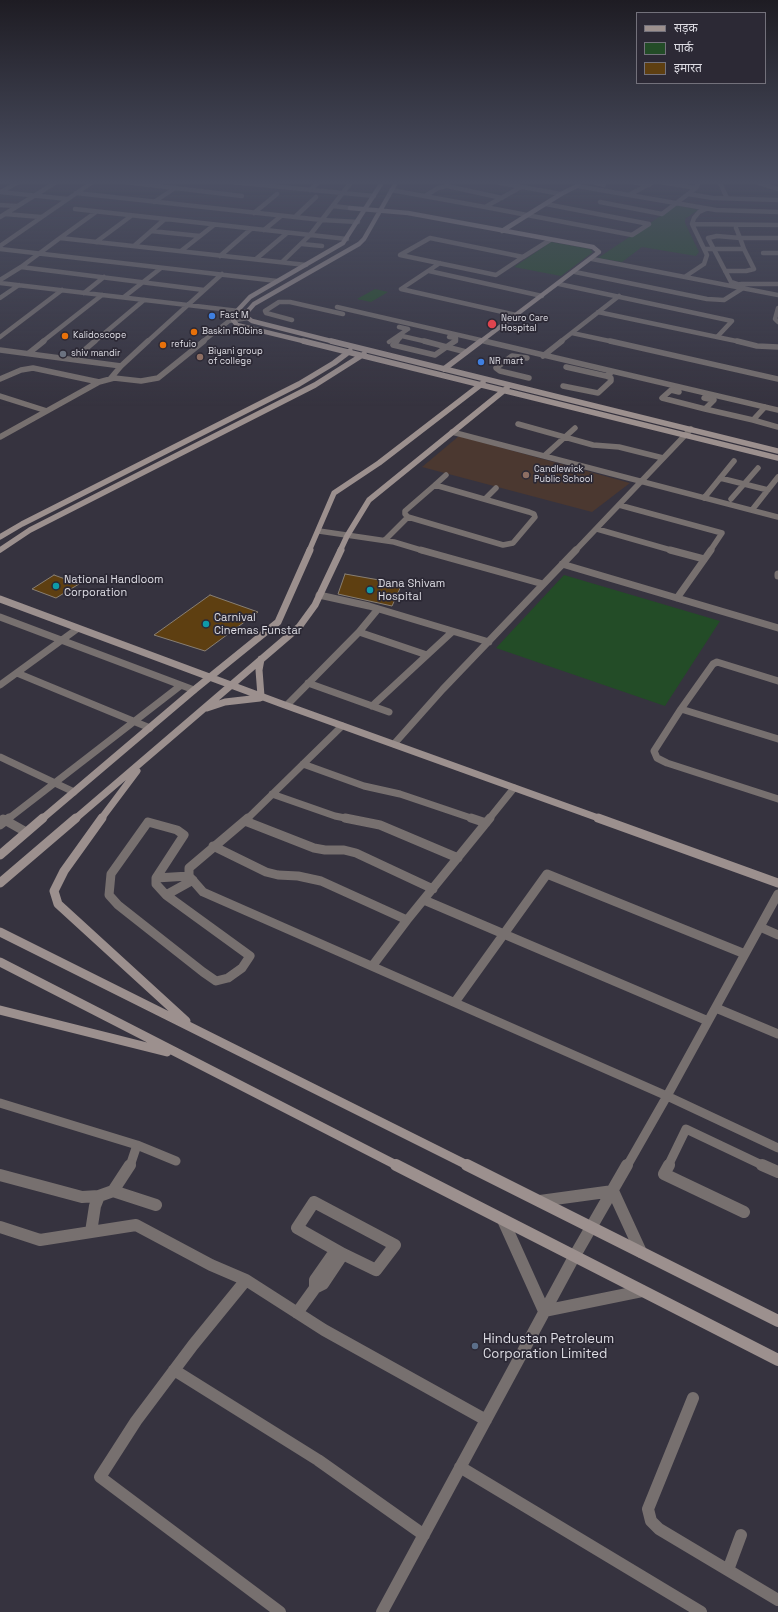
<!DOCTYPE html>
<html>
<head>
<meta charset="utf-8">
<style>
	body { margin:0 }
	#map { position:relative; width:778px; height:1612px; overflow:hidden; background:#36333f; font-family:"Space Grotesk","Noto Sans Devanagari",sans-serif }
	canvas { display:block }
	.legend { position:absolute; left:636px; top:12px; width:130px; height:72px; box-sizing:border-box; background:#2c2935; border:1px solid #73717b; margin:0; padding:5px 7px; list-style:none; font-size:12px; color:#dedde4 }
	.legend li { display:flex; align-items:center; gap:8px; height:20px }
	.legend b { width:20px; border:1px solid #73717b }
</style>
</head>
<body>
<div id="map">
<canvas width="778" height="1612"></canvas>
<ul class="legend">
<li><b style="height:5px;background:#9c908e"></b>सड़क</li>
<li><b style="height:11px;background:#234c27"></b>पार्क</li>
<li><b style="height:11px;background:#5e3f11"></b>इमारत</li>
</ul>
</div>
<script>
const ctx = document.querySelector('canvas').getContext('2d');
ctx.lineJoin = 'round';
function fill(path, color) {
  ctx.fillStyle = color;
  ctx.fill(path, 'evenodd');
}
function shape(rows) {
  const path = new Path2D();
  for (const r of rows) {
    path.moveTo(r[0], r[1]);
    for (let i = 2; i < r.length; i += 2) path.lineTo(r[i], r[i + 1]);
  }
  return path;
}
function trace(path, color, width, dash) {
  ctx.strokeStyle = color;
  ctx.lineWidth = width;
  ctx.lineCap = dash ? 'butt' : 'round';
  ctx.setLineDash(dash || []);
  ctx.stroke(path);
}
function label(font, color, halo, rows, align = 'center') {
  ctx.font = font + ' "Space Grotesk",sans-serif';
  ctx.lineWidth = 3.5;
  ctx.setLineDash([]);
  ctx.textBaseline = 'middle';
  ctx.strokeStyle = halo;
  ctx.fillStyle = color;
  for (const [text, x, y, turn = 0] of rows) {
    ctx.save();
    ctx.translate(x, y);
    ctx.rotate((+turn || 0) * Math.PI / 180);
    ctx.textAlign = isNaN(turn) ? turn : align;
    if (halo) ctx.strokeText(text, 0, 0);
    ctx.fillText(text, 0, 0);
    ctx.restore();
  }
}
fill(shape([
	[459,436,630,483,592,512,422,467]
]), '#4b3830');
fill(shape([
	[677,205,698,210,685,219,685,223,699,252,696,256,642,247,622,262,598,258],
	[551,242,590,249,593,252,561,276,514,267],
	[375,289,388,292,371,302,357,299],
	[564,575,720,621,665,706,496,648]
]), '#234c27');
const building = shape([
	[345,574,402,584,392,606,338,594,345,574],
	[54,575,79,584,56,598,32,589,54,575],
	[210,595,258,612,205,651,154,635,210,595]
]);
fill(building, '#5e3f11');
trace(building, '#887f73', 1);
trace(shape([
	[116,181,242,196],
	[220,181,374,196],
	[489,181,561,194],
	[573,181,581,182],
	[595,181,593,182,604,185],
	[626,181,649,185],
	[655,181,696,188],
	[719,181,727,198],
	[753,181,778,189],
	[577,186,716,210,778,212],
	[310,190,320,181],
	[391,190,485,207,521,187],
	[0,192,68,199],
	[1,192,20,181],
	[76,193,322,220,358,222],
	[688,194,713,198,778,200],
	[629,195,655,181],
	[425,196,438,188,447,186,502,198],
	[154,202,175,188],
	[600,202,662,214,696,188,698,185,696,181],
	[0,205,17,206],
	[333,206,350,208],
	[485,207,632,235,649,224,546,204],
	[75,209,347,239],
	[254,213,277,194],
	[5,214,41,217],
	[0,217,58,181],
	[295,217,316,197],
	[692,224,778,225],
	[736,228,740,238,717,236,708,238,731,282,740,285],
	[264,230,281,216],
	[151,231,200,236],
	[60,238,96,212],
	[430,238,523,257,496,275,400,255,430,238],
	[96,242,131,216],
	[302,244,322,246],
	[0,246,94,181],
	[134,246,165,219],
	[0,249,277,281],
	[705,249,744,249,754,269,746,271,725,271],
	[744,249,740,238,778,238],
	[181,251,214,225],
	[763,253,778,253],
	[220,256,251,229],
	[523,257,550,240],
	[256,259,287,233],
	[592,259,778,295],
	[282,262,310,235,352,181],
	[440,263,401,289,516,315],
	[21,267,60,238,306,265],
	[429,271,542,296],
	[575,272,707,299,724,300,743,288],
	[686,276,704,264,707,255,692,224,694,218,699,212,706,209],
	[0,280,21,267,204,290],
	[0,283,247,312],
	[559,284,732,321,717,337,598,312],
	[741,284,778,284],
	[84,293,104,277],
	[124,297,161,268],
	[0,298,19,285],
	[337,307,489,342],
	[778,308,775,319,778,322],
	[292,320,266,313,265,311,279,302,290,302,343,314],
	[572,333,614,342],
	[402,336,428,342],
	[0,337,62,290],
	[449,337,456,338,456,341,454,342],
	[717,337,741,342],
	[42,342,102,295],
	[94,342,144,300],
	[147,342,222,274],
	[202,342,229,321,248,318],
	[389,342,408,329,399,327],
	[396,342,400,338],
	[560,342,619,296]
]), '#77706f', 4.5);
trace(shape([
	[397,341,393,345,435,355,455,341],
	[424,341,466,352],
	[484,341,778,410],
	[610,341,778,379],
	[737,341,757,346,778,347],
	[0,350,121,366,110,379],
	[29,353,44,341],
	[543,356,562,341],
	[527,358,512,356,496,368,500,371,529,378],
	[74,359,95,341],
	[121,366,148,341],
	[566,367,606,376],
	[0,379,21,370,33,368,99,382],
	[563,386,598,393,611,381,611,378,606,376,610,374],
	[679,392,671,390,662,398,705,409],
	[0,396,47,411],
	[704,398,714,400,705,409,753,420,765,407],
	[753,420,778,427],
	[518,424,593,445,619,447,663,458],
	[452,432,778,517],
	[0,437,99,382,114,378,141,381,158,378,204,341],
	[544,456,575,428],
	[720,478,768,490],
	[435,485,529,512,534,514,535,517,513,543,503,545,408,517,405,514,405,511,435,485],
	[435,485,446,475],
	[704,498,734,461],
	[485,499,496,488],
	[731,499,758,468],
	[619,505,722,533,710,551],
	[752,510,778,477],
	[597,529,674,551],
	[319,531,394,542,424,551],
	[385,540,408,517],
	[575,551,691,429]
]), '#77706f', 5.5);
trace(shape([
	[421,550,543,584],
	[670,550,704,559],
	[562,564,778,628],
	[778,574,778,576],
	[319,595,369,606,489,642],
	[677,598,711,550],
	[0,617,194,690],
	[359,632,378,609],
	[17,673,150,728],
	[308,683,389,712],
	[0,685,77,629],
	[287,705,359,632,427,655],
	[372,706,452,632],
	[681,709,713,664,717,662,778,681],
	[778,739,681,709,654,751,657,758,667,763,778,799],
	[394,744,443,689,576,550],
	[0,757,74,792],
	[303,764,364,786,400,794,474,819],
	[272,794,335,816,350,819],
	[8,819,180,686],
	[247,819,342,726],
	[489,819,514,788]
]), '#77706f', 7);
trace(shape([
	[248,818,189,868,189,876,203,892,667,1096,778,1148],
	[345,818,380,825,458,858],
	[471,818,486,823],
	[3,819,26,832],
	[245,821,314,848,325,850,344,850,356,853,433,889],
	[148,822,177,830,184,835,156,878,156,884,166,895,250,956,242,968,228,978,216,981,203,972,118,905,109,895,111,874,148,822],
	[0,825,9,818],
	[213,846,266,872,278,875,298,876,321,881,407,920],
	[156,878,189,876],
	[166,895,193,880],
	[424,900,708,1021],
	[760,927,778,935],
	[373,965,407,920,490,818],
	[455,1002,547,874,745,954],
	[716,1008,778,1034],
	[0,1103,137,1145,130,1166],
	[137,1145,176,1161],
	[627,1166,667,1096,778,894],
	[668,1166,686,1129,764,1166]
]), '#77706f', 9);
trace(shape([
	[669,1165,664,1174,744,1212],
	[762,1165,778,1172],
	[0,1175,82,1197,99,1196,113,1191,130,1165],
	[113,1191,156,1205],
	[540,1201,613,1191,641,1252],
	[314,1202,395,1245,376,1270,343,1254,297,1228,314,1202],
	[503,1220,544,1311,642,1291],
	[0,1227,40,1240,136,1225,211,1265,246,1280],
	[91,1232,95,1206,99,1196],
	[315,1288,315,1280,336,1250],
	[297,1313,315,1288,323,1284,343,1254],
	[174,1370,318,1460,424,1535],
	[693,1398,648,1509,651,1521,659,1529,778,1600],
	[460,1467,701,1612],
	[728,1570,741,1535],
	[280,1612,100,1477,136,1421,193,1345,246,1280,324,1330,486,1420],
	[382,1612,574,1257,627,1165]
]), '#77706f', 12);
trace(shape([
	[350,208,408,213,593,247,599,252,480,342],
	[502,231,561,194,577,186,581,181],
	[307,342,237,325,233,320,237,311,250,297,343,243,383,181],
	[335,342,252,321,248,318,247,312,254,304,359,244,364,239,397,181]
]), '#9c908e', 4.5);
trace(shape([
	[303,341,778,458],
	[331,341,778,451],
	[444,369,481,341],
	[0,537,22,524,299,384,334,363,350,351],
	[0,550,30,530,315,385,364,354],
	[309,551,334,493,379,463,483,383],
	[340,551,347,536,369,500,507,388]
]), '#9c908e', 5.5);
trace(shape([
	[0,599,282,704,601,819],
	[261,659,259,670,261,696],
	[207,708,225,702,260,698],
	[42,819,194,690,278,622,310,550],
	[75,819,299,627,315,605,341,550],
	[101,819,137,771]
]), '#9c908e', 7);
trace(shape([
	[102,818,64,871,54,891,58,904,186,1021],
	[598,818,778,883],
	[0,855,43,818],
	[0,883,76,818],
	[0,932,469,1166],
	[0,962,398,1166],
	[0,1010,167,1052]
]), '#9c908e', 9);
trace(shape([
	[396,1165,778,1360],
	[467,1165,778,1321]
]), '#9c908e', 12);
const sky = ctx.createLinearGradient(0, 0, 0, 406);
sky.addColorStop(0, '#1e1c23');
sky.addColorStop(0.45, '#4c5063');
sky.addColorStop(1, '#4c506300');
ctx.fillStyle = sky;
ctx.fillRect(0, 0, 778, 406);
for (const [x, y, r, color] of [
	[212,316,4,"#3f7fe0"],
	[492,324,5,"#e0444e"],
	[194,332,4,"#e8710a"],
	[65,336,4,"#e8710a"],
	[163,345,4,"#e8710a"],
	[63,354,4,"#6b7280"],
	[200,357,4,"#8d6e63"],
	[481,362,4,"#3f7fe0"],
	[526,475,4,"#8d6e63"],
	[56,586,4,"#0f9aa8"],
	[370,590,4,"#0f9aa8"],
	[206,624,4,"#0f9aa8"],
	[475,1346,4,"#5c6f8a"]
]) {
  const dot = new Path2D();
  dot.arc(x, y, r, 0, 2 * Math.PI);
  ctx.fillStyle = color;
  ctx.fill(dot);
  trace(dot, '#2c2935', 1.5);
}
label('9px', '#dedde4', '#2c2935', [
	["Fast M",220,316],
	["Neuro Care",501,319],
	["Hospital",501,329],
	["Baskin RObins",202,332],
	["Kalidoscope",73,336],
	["refuio",171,345],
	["Biyani group",208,352],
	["of college",208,362],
	["shiv mandir",71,354],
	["NR mart",489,362],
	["Candlewick",534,470],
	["Public School",534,480]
], 'left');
label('11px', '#dedde4', '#2c2935', [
	["National Handloom",64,580],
	["Corporation",64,593],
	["Dana Shivam",378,584],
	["Hospital",378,597],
	["Carnival",214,618],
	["Cinemas Funstar",214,631]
], 'left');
label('13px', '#dedde4', '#2c2935', [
	["Hindustan Petroleum",483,1339],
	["Corporation Limited",483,1354]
], 'left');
</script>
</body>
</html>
